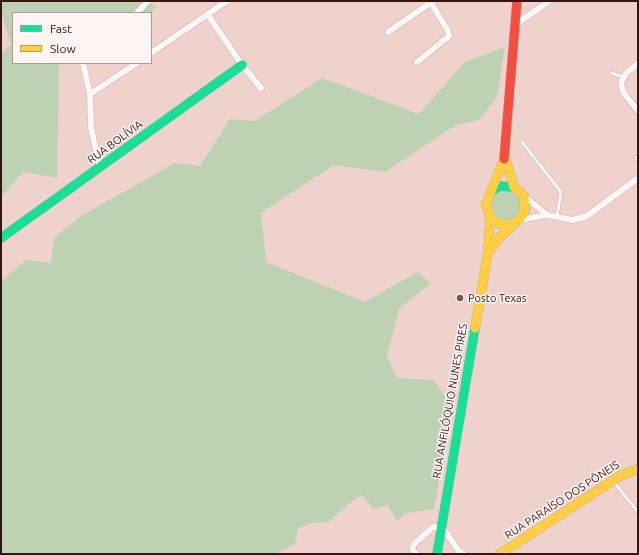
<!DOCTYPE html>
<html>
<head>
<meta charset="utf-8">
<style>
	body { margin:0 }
	#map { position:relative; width:639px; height:555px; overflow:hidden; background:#efd2cc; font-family:Ubuntu,sans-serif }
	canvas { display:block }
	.frame { position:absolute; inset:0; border:2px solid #361511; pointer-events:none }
	.legend { position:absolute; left:12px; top:12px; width:140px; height:52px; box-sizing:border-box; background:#fef4f3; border:1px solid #ae9b99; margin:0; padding:5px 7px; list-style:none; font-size:12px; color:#361511 }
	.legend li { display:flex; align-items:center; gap:8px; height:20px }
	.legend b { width:20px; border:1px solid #ae9b99 }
</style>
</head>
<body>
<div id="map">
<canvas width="639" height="555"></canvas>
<div class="frame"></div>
<ul class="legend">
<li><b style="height:5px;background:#16e098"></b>Fast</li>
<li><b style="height:5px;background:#ffcf43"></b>Slow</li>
</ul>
</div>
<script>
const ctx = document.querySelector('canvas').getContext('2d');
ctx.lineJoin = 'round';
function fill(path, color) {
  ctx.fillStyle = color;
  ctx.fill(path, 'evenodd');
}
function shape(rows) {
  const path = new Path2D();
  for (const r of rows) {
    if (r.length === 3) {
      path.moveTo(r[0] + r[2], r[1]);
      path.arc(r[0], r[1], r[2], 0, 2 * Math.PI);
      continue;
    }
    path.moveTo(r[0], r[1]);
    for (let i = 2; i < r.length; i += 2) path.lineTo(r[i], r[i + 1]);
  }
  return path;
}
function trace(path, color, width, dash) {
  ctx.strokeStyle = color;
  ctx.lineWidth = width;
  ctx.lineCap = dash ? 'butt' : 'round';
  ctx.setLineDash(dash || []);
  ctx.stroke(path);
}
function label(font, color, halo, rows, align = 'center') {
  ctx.font = font + ' Ubuntu,sans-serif';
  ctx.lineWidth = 3;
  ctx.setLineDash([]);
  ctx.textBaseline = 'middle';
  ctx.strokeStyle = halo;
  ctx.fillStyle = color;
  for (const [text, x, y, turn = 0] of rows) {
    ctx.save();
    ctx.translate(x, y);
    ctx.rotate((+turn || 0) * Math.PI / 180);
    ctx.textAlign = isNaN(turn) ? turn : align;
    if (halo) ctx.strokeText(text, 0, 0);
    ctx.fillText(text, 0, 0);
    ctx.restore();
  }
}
fill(shape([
	[1,1,146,1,157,7,150,13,13,13,13,63,59,63,57,178,23,172,1,197,1,53,11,45,1,11],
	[505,47,497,96,480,120,456,125,385,172,334,165,261,213,266,262,365,302,417,272,431,283,399,309,387,356,397,378,434,380,452,407,434,509,406,513,397,521,387,505,374,509,361,495,340,511,329,522,312,523,298,528,295,544,279,552,279,554,1,554,1,281,26,260,51,263,54,238,81,216,175,163,200,166,230,119,255,121,322,78,419,114,465,62],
	[506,205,15]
]), '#bdd2b3');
const lane = shape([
	[612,73,623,77],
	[522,142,561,192,557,217],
	[636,157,638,160],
	[614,482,638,512]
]);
const street = shape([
	[137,13,148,1],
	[208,15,242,65,261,88],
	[515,25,549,1],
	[388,32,433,1],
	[151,53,227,1],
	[417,62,449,36,447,29,431,3],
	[83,63,90,94,91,128,100,168],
	[638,64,626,73,621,83,623,92,638,111],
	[90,94,137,63],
	[524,196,547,215],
	[519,220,547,215,573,220,587,216,638,178],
	[417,554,412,549,414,544,433,527,441,528,445,531,459,551,464,554]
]);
const fast = shape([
	[492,191,500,186,514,187],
	[1,238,242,65],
	[437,554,475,328]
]);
const slow = shape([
	[490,217,499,224,510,225,515,223],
	[488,253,499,238,519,220,525,211,524,196,514,187,505,157],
	[475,328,488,253,490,217,486,204,504,159],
	[500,554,620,476,638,469]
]);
const jam = shape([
	[504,159,517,1]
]);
trace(lane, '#cbaea9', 4);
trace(street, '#cbaea9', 7);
trace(fast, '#cbaea9', 10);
trace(slow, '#cbaea9', 10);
trace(jam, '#cbaea9', 10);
trace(lane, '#fdf8f7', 3);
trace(street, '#fdf8f7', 6);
trace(fast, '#16e098', 9);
trace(slow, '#ffcf43', 9);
trace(jam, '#f24e42', 9);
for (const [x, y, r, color] of [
	[460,298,4,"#775752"]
]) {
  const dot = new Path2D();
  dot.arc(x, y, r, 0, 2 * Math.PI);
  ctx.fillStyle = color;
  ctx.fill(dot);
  trace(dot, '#fef4f3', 1.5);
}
label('11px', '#361511', '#fef4f3', [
	["RUA BOLÍVIA",115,142,-36],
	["RUA ANFILÓQUIO NUNES PIRES",450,401,-80],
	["RUA PARAÍSO DOS PÔNEIS",562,500,-33]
]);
label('11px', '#361511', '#fef4f3', [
	["Posto Texas",468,298]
], 'left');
</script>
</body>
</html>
